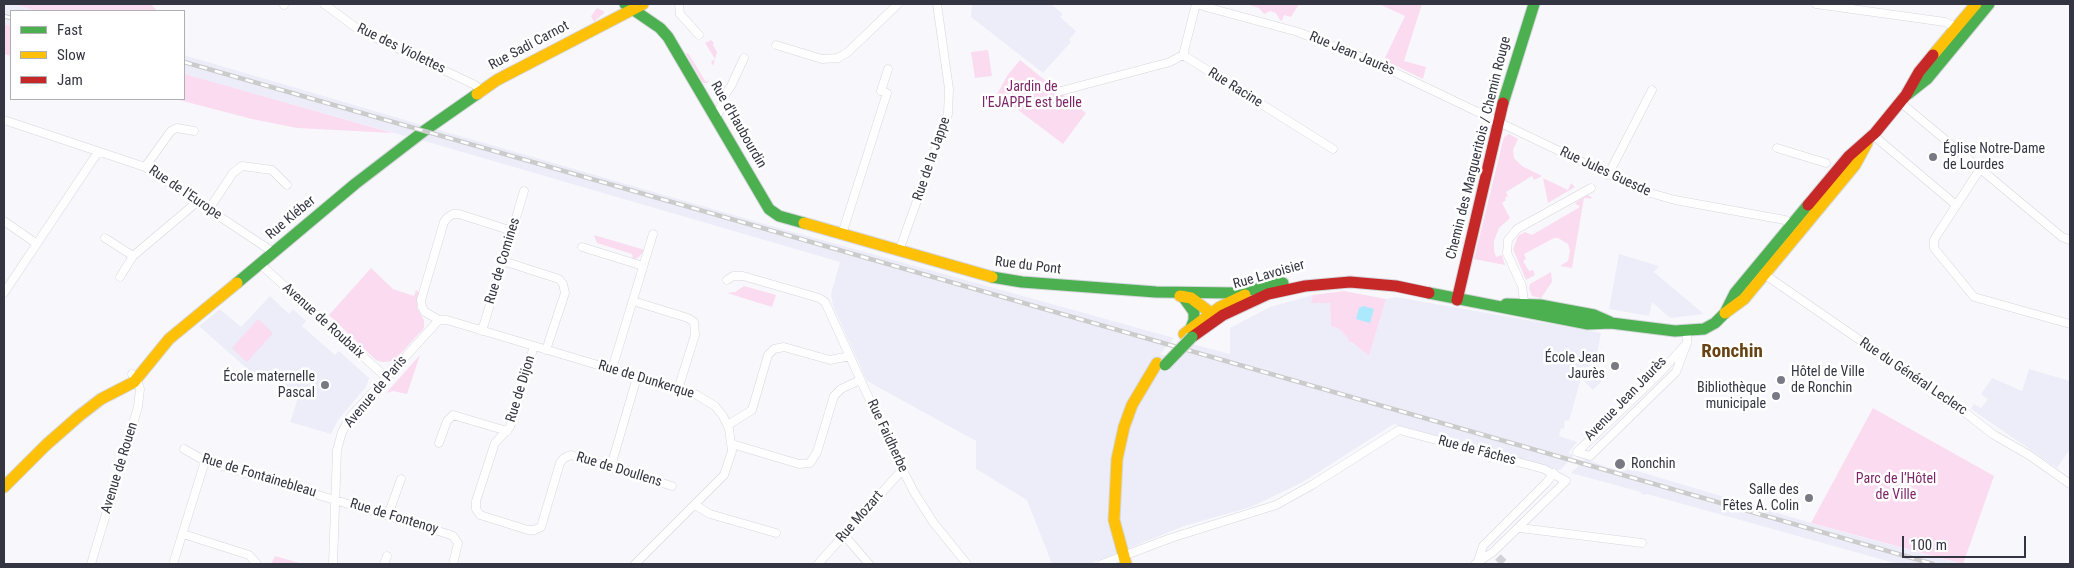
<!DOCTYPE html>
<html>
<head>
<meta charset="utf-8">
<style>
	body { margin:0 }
	#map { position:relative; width:2074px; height:568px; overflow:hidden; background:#f8f8fc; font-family:"Roboto Condensed",sans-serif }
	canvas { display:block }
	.frame { position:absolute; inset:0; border:5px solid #343542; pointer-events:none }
	.legend { position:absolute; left:10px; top:10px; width:175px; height:90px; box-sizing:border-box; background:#fff; border:1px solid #aeaeb3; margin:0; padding:6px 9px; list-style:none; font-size:15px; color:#343542 }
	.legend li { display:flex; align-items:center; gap:10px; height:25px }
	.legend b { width:25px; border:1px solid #aeaeb3 }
	.scale { position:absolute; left:1902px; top:536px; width:124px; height:22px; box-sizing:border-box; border:2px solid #343542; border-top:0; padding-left:6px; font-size:15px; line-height:18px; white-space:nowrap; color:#343542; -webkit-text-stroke:4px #fff; paint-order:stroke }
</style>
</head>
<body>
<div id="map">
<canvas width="2074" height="568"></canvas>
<div class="frame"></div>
<ul class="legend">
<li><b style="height:6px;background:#4caf50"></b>Fast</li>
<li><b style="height:6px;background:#ffc107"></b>Slow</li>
<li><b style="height:6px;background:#c62828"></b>Jam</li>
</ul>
<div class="scale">100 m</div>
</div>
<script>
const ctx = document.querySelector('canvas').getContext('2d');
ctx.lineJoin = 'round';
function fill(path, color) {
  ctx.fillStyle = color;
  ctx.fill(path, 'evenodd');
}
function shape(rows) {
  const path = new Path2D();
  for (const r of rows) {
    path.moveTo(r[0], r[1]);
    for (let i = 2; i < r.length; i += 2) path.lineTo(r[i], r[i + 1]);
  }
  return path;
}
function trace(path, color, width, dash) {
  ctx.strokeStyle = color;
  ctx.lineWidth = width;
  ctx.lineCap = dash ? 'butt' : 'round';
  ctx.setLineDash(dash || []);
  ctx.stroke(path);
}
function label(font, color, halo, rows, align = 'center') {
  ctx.font = font + ' "Roboto Condensed",sans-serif';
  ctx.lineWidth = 5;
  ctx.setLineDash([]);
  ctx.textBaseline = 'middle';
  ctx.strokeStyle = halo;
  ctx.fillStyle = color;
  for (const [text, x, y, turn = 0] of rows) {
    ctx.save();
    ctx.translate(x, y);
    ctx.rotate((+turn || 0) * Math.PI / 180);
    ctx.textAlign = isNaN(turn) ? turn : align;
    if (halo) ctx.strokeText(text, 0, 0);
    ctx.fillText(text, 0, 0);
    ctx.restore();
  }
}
fill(shape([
	[4,4,13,4,38,11,11,11,11,26,4,24],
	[972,4,1051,4,1063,14,1060,17,1076,31,1069,40,1071,42,1043,73,971,17],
	[184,55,422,125,405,136,184,74],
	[436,129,768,225,1174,338,1160,354,1177,359,1192,344,1230,354,1230,328,1270,307,1313,295,1312,303,1330,303,1331,326,1339,329,1348,338,1348,341,1353,343,1369,356,1386,299,1396,297,1601,333,1596,359,1589,367,1602,381,1593,390,1581,378,1569,421,1565,420,1564,429,1561,428,1559,436,1577,442,1568,453,1574,455,1560,470,1394,424,1303,482,1251,507,1184,526,1090,564,1052,564,1027,500,976,469,976,441,867,381,833,306,831,294,840,262,421,140],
	[1619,254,1659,266,1654,272,1704,314,1670,318,1652,302,1649,316,1609,309],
	[270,296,289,314,293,309,306,321,302,326,335,355,339,351,369,378,366,387,338,420,331,434,290,422,298,398,272,374,266,381,257,373,254,375,199,326,220,309,241,327],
	[2029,369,2070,381,2070,449,2057,468,1971,409,1974,404,1981,408,1988,399,1981,394,1992,378,2022,391],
	[1586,459,1609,468,1626,471,1627,469,1634,470,1828,528,1962,564,1898,564,1647,494,1646,495,1641,494,1641,492,1571,473]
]), '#ecedf8');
fill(shape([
	[13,4,151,4,157,11,38,11],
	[1246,4,1299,4,1291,17,1284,15,1282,21,1280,20,1276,13,1270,11,1264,14,1259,8],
	[1379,4,1422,4,1404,61,1426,67,1423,79,1384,60,1405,16],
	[597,8,605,12,594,22,591,16],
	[4,24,11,26,11,56,4,54],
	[711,40,714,43,713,45,717,52,713,66,711,62,715,59,705,43],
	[988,50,992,76,975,78,971,52],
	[688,53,706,82,710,79,707,83,703,83,686,54],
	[1020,60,1086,113,1063,144,997,94,1007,76],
	[184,74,213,82,393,133,297,128,252,119,175,99,184,99],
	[1509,134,1518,139,1513,150,1514,158,1522,166,1542,176,1534,180,1532,176,1506,192,1508,196,1505,198,1506,200,1502,203,1510,218,1499,228,1494,241,1494,251,1496,257,1502,255,1505,265,1474,259,1504,137],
	[1543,178,1568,190,1571,183,1575,187,1548,203],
	[1587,195,1592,197,1591,199,1584,198,1572,268,1560,266,1568,261,1570,251,1568,244,1558,238,1554,238,1524,254,1526,259,1523,261,1529,271,1533,270,1535,275,1526,280,1513,249,1518,236,1525,232,1532,235,1580,207,1575,203],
	[594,235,645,250,639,257,633,260,632,254,597,243],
	[371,268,393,289,414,296,416,290,419,292,417,308,424,320,424,328,394,361,382,362,376,360,329,315],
	[1551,272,1552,282,1541,298,1532,296,1529,288,1530,284],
	[744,286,776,295,772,307,727,293,735,292],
	[1344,291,1386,299,1369,356,1353,343,1348,341,1348,338,1339,329,1331,326,1330,303,1311,303,1313,295],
	[258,319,273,333,247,362,232,348],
	[420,355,407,394,393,391,386,393],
	[1873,408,1994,476,1963,564,1811,523],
	[275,556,303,564,271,564]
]), '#fadbf0');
fill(shape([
	[1363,306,1374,309,1370,323,1356,319,1359,308]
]), '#ade9fc');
trace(shape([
	[1498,557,1505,564]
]), '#d1d1d7', 8, [8, 4]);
const street = shape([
	[324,4,359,30,475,85,480,90],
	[679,4,680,14,699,35],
	[1196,4,1183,55,1333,149],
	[1198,4,1206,7,1298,32,1371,61,1643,191,1675,200,1785,220,1795,226],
	[1816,4,1945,22,1956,27],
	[284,5,284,4],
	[776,45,822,59,838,58,848,52,898,4],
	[1061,91,1170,62,1183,55],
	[1900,102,2062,237,2070,240],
	[716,116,719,112,724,96,731,86,744,58],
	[4,120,145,167,273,252],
	[1873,135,1956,205],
	[1777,148,1826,163],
	[145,167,171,131,177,128,194,131],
	[1980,169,1937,235,1934,240,1934,248,1974,297,2070,324],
	[1608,175,1652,90],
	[209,209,233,173,242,166,272,170,287,185],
	[4,221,37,244],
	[512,231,459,214,453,214,447,218,444,222,421,300,422,307,425,312,439,320,447,320,695,394,715,406,723,416,729,429,732,451,724,475,635,564],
	[842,234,887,93,881,91,888,69],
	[105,238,133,256],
	[582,247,643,266],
	[899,251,948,114,949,89,937,4],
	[503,261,559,279,563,284,565,293,546,350],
	[260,264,387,378],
	[1761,272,1967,414,1994,435,2029,455,2070,484],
	[120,277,133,256,197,202],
	[727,280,733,276,743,276,819,298,825,302,894,453,914,492,933,522,967,564],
	[4,293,98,152],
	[633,301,688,318,694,322,695,335,678,389],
	[1525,309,1522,286,1507,253,1508,240,1517,229,1591,188],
	[482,331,524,191],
	[1687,331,1687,343,1676,372,1590,456,1577,452,1659,374,1687,343],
	[534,346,510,427,495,443,476,501,476,509,480,515,528,530,534,530,541,527,560,463,564,458,571,455,672,486],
	[612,369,653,234],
	[728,425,752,410,768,355,774,349,784,347,830,360,850,356],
	[439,443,447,421,453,415,507,431],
	[732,444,799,464,810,463,817,452,834,396,841,389,860,380],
	[184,449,205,461,448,534,453,536,458,543,453,564],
	[611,466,637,377],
	[695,505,710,514,776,533],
	[388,515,401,479],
	[1520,528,1642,543],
	[183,534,249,555,257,564],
	[844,535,869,564],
	[1478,561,1483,546,1546,483,1554,473],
	[91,564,138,407,140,389,137,379,132,374],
	[173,564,205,461],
	[333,564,337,450,342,432,351,416,439,320],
	[384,564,387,556],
	[818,564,902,470],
	[1102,564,1171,538,1276,505,1312,485,1399,430,1544,469,1566,481,1493,552,1475,564]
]);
const fast = shape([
	[625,4,660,28,668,37,769,209,779,216,804,223],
	[1908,94,1927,79,1989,4],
	[1503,103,1534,4],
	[992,277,1022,282,1156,292,1234,293,1283,283],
	[237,283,355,184,424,131,477,94],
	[1429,293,1588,324,1611,323,1675,331,1704,329,1715,323,1725,313,1735,293,1808,205],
	[1184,298,1194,312,1194,320,1191,328],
	[1506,304,1540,305,1594,315,1610,322]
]);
const slow = shape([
	[1933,55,1976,4],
	[477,94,497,80,643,4],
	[804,223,992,277],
	[1180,296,1191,298,1215,316],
	[1725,313,1744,299,1855,165,1867,143],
	[1184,334,1220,307,1245,295],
	[4,487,46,445,79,416,101,399,134,382,169,339,237,283],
	[1126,564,1114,520,1117,459,1124,427,1132,405,1157,363]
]);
const jam = shape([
	[1808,205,1849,156,1875,133,1906,95,1919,72,1933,55],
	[1457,300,1503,103],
	[1192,337,1223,315,1268,294,1305,286,1350,282,1396,286,1429,293]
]);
trace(street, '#d5d6dd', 9);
trace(fast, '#d5d6dd', 13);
trace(slow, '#d5d6dd', 13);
trace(jam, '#d5d6dd', 13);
trace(street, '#fefeff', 8);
trace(fast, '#4caf50', 11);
trace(slow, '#ffc107', 11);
trace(jam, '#c62828', 11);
const rail = shape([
	[4,16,11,18],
	[184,62,1933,564]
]);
trace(rail, '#cbcbcc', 4.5);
trace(rail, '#fff', 2.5, [8]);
const fastBridge = shape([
	[1165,365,1192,337]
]);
trace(fastBridge, '#d5d6dd', 13, []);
trace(fastBridge, '#4caf50', 11);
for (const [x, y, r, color] of [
	[1933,157,5,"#797983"],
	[1615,366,5,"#797983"],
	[1781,380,5,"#797983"],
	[325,385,5,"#797983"],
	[1776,396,5,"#797983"],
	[1620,464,6,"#797983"],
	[1809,498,5,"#797983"]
]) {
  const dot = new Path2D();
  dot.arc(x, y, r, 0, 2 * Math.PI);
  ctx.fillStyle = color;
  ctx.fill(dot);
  trace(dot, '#fff', 2);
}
label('14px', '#343542', '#fff', [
	["Rue Sadi Carnot",529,46,-28],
	["Rue des Violettes",401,49,26],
	["Rue Jean Jaurès",1352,54,23],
	["Rue Racine",1235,88,32],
	["Rue d'Haubourdin",738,125,60],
	["Chemin des Margueritois / Chemin Rouge",1479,148,-76],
	["Rue de la Jappe",932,159,-71],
	["Rue Jules Guesde",1605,172,25],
	["Rue de l'Europe",185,193,34],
	["Rue Kléber",291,218,-40],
	["Rue de Comines",503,261,-73],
	["Rue du Pont",1028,266,7],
	["Rue Lavoisier",1269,275,-16],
	["Avenue de Roubaix",323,321,42],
	["Rue du Général Leclerc",1913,377,34],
	["Rue de Dunkerque",646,380,17],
	["Rue de Dijon",521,389,-73],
	["Avenue de Paris",376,392,-50],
	["Avenue Jean Jaurès",1626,399,-46],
	["Rue Faidherbe",887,436,65],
	["Rue de Fâches",1477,451,15],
	["Avenue de Rouen",120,468,-73],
	["Rue de Doullens",619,470,17],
	["Rue de Fontainebleau",259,476,17],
	["Rue de Fontenoy",394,517,17],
	["Rue Mozart",860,517,-49]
]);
label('14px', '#7d2667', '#fff', [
	["Jardin de",1032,87],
	["l'EJAPPE est belle",1032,103],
	["Parc de l’Hôtel",1896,479],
	["de Ville",1896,495]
]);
label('14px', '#343542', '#fff', [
	["Église Notre-Dame",1943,149,"left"],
	["de Lourdes",1943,165,"left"],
	["École Jean",1605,358],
	["Jaurès",1605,374],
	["Hôtel de Ville",1791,372,"left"],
	["de Ronchin",1791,388,"left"],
	["École maternelle",315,377],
	["Pascal",315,393],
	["Bibliothèque",1766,388],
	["municipale",1766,404],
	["Ronchin",1631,464,"left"],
	["Salle des",1799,490],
	["Fêtes A. Colin",1799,506]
], 'right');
label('bold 19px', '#684413', '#fff', [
	["Ronchin",1732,352]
]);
</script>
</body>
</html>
